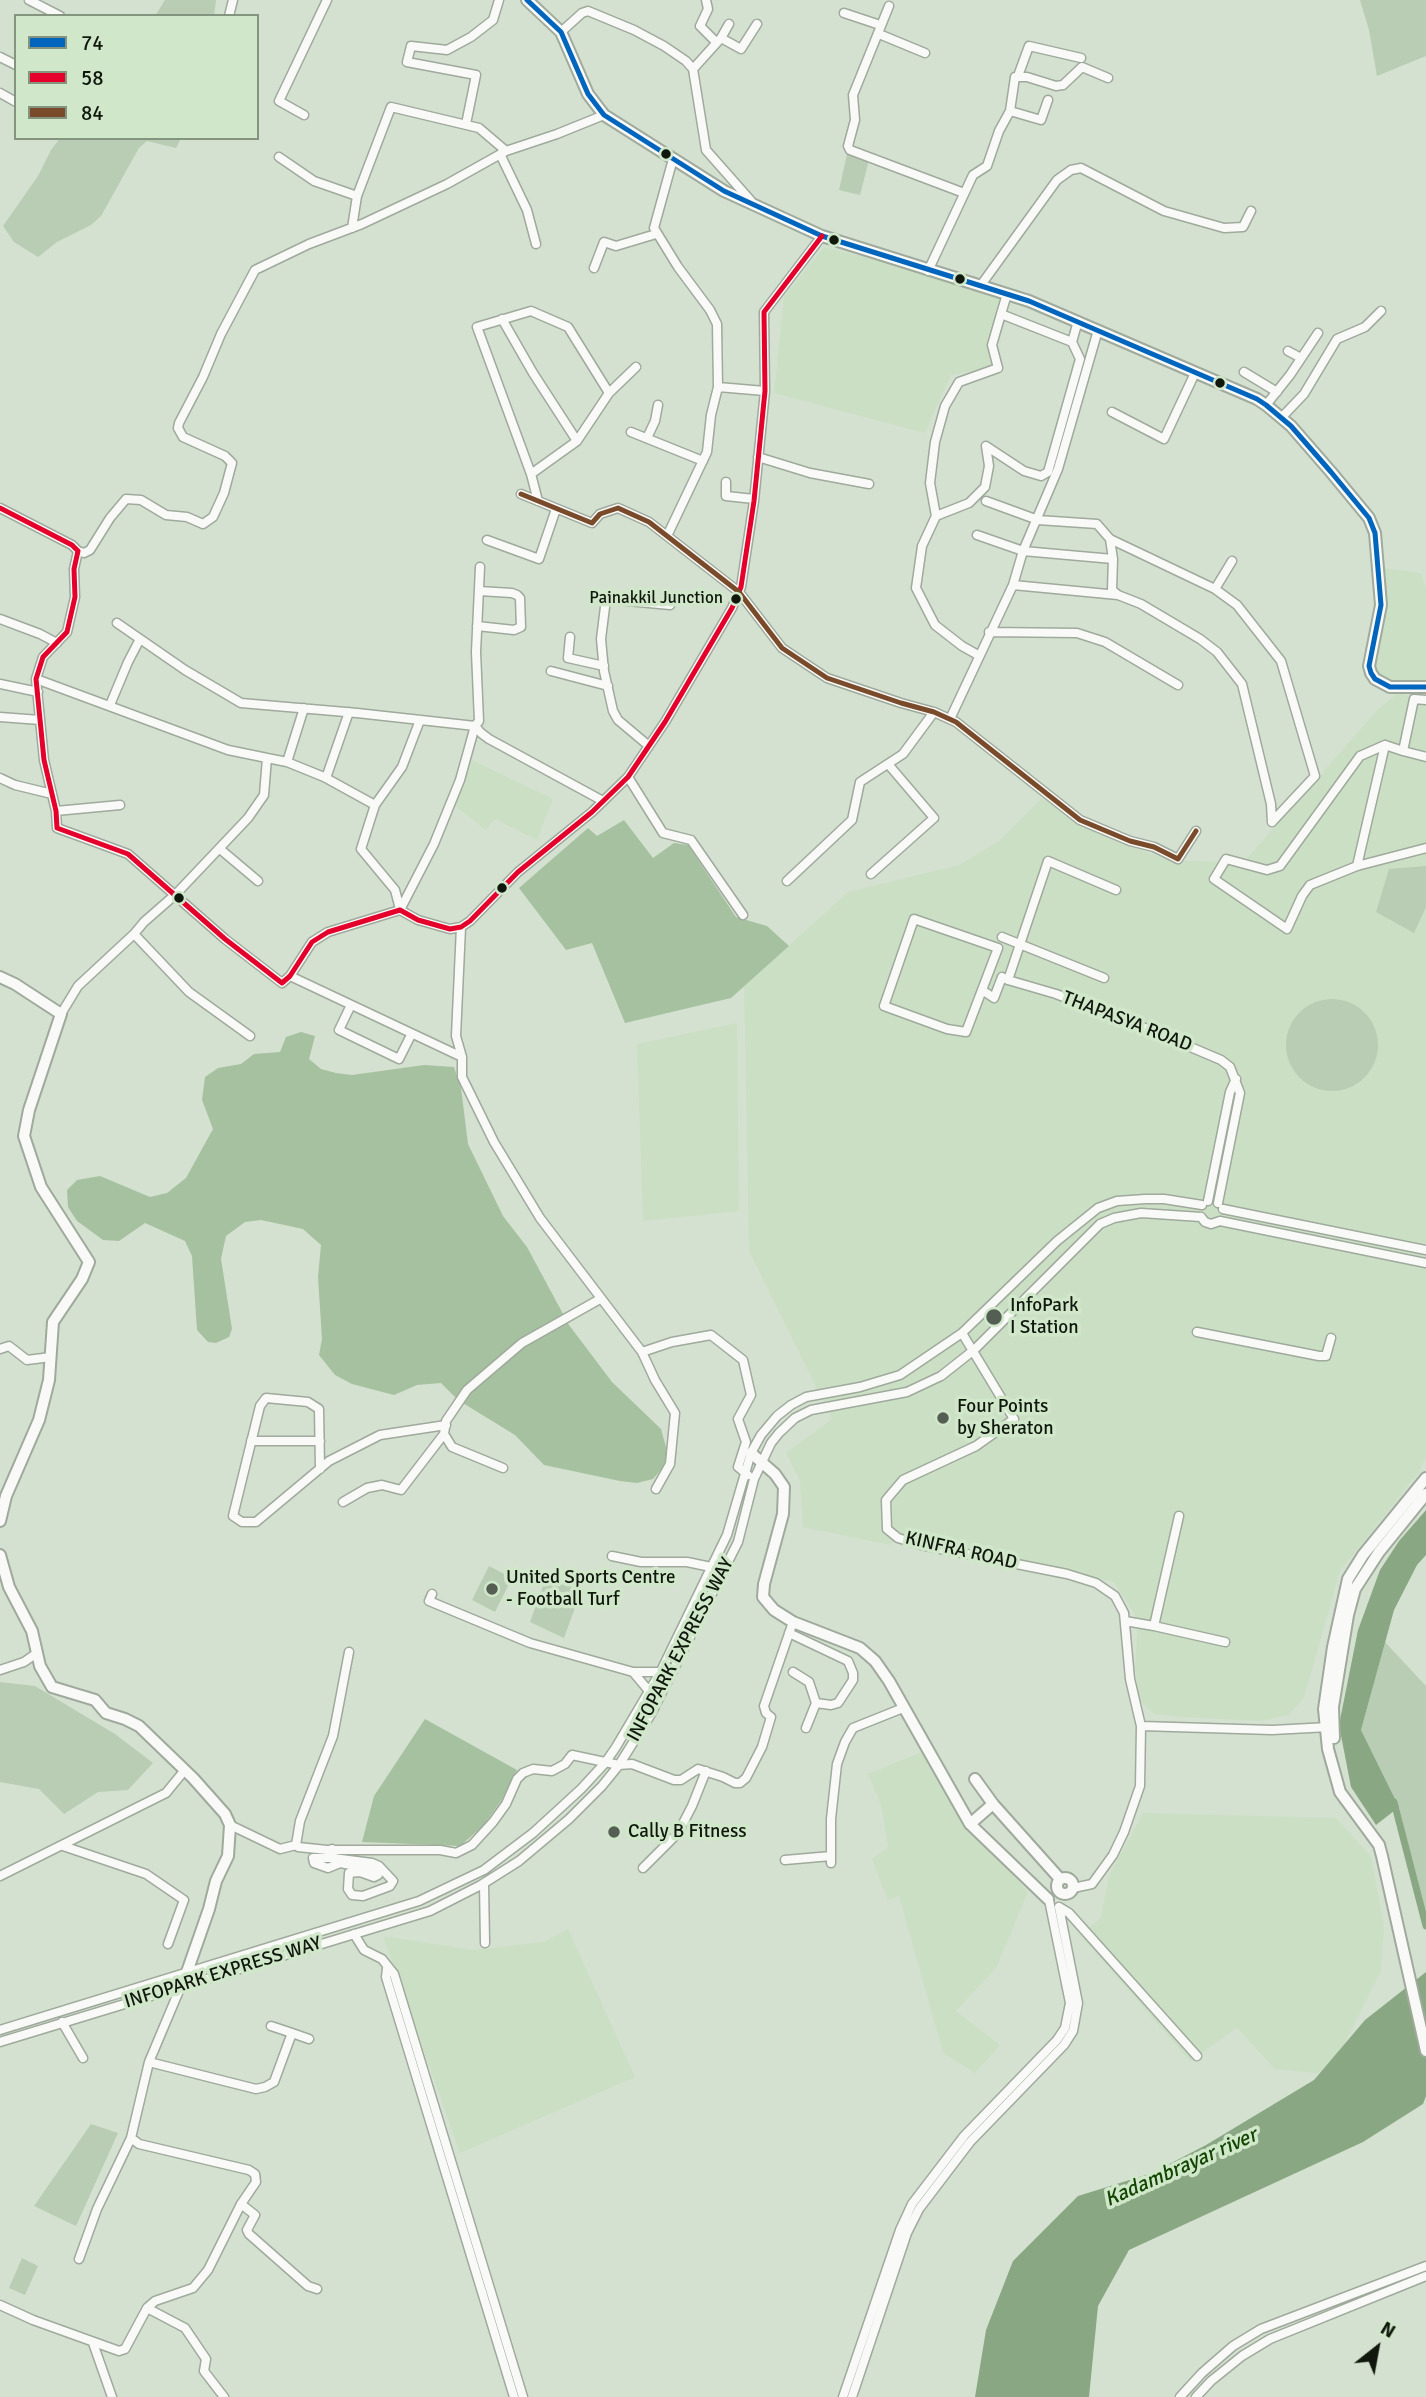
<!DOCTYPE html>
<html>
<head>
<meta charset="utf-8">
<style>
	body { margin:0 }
	#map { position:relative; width:1426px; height:2397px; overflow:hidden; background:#d4e1d0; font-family:Signika,sans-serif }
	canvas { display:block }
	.legend { position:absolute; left:14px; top:14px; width:245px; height:126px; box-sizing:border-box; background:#d0e7ca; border:2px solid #83947f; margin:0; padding:9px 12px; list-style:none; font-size:21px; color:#10180e }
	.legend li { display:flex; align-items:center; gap:14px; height:35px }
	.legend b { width:35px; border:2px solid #83947f }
	.north { position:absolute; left:1342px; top:2313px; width:70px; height:70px; -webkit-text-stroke:5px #d0e7ca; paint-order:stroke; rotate:31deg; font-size:19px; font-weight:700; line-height:28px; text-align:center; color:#10180e }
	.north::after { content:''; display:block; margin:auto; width:24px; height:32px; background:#10180e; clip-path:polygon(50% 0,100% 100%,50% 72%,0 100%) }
</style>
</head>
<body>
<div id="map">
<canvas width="1426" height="2397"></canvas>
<ul class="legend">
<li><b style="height:9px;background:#0065bd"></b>74</li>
<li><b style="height:9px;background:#e4002b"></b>58</li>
<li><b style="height:9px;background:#7a4b2a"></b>84</li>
</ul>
<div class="north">N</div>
</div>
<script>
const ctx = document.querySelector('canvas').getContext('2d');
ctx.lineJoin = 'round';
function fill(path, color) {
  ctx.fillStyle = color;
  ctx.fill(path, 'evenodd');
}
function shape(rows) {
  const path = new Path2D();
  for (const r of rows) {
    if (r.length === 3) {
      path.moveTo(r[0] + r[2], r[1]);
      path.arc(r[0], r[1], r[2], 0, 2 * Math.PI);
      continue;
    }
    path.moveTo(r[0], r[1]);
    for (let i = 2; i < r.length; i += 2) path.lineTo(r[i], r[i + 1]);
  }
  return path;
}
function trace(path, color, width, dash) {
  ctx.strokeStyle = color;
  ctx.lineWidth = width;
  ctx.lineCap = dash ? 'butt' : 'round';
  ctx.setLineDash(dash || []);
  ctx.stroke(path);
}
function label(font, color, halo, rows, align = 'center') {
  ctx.font = font + ' Signika,sans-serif';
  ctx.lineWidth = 7;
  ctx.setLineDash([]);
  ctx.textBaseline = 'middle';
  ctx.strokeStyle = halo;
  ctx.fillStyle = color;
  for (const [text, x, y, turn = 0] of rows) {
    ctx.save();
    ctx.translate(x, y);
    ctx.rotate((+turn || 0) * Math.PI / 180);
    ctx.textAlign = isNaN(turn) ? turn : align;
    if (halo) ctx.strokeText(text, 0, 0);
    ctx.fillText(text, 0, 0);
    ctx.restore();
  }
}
fill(shape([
	[824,247,891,264,960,286,1006,297,992,345,995,367,951,375,925,433,774,393,784,297],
	[1384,568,1421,573,1426,589,1426,689,1390,683,1376,674,1373,662,1387,609],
	[1398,693,1426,700,1426,1456,1420,1471,1340,1571,1304,1698,1289,1715,1260,1721,1180,1717,1154,1714,1139,1700,1135,1667,1138,1620,1114,1582,902,1535,890,1545,803,1527,800,1481,786,1453,832,1419,749,1251,744,986,848,892,959,865,999,841,1042,798,1115,841,1169,860,1243,863,1379,708],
	[472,760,553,799,537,840,495,819,486,830,454,805],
	[737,1023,739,1211,643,1221,637,1044],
	[922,1752,969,1825,1028,1892,996,1968,956,2011,1000,2045,975,2073,943,2053,899,1896,888,1900,872,1859,888,1847,881,1805,868,1774],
	[1143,1813,1336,1818,1371,1856,1384,1928,1381,1971,1335,2063,1317,2073,1275,2069,1237,2028,1190,2061,1080,1935,1101,1918,1109,1876],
	[568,1929,635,2077,460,2153,383,1936,473,1950,543,1942]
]), '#cbdfc5');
fill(shape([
	[165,0,216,0,214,16,155,16],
	[1360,0,1426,0,1426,56,1377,76,1369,30],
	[60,138,181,138,176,148,147,141,139,148,101,216,91,225,57,242,38,257,14,242,3,226,38,176,51,150],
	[847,154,869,160,860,195,839,190],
	[1426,866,1426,907,1414,933,1376,912,1389,869],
	[1332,1045,46],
	[489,1566,512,1578,495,1612,472,1600],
	[547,1575,581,1591,564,1638,530,1622],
	[1385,1642,1426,1686,1426,1919,1399,1807,1361,1730],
	[0,1682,35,1686,115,1734,153,1763,128,1790,98,1792,64,1814,39,1789,0,1782],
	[91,2124,118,2133,76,2226,34,2206],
	[22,2258,38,2266,25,2295,9,2288]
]), '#b8cdb3');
fill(shape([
	[624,820,653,858,674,843,688,845,736,917,767,926,789,946,731,998,625,1023,592,943,566,950,519,888,588,828,597,836],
	[301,1032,315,1036,309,1059,321,1069,336,1073,352,1075,424,1065,454,1067,461,1088,468,1144,503,1216,527,1247,569,1325,612,1382,661,1429,667,1451,664,1466,653,1479,637,1483,620,1481,544,1465,515,1435,458,1400,441,1383,417,1385,394,1395,352,1384,335,1375,319,1355,322,1339,318,1277,321,1245,303,1229,261,1220,245,1222,226,1236,221,1259,232,1329,229,1337,216,1343,208,1342,197,1330,192,1256,185,1241,145,1223,119,1241,103,1240,77,1221,68,1207,67,1190,77,1180,100,1176,150,1197,167,1193,186,1178,213,1129,202,1100,205,1077,218,1068,241,1064,254,1054,280,1052,286,1037],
	[425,1719,517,1770,501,1801,483,1826,460,1846,362,1842,374,1796]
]), '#a6c19f');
fill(shape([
	[1426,1510,1426,1555,1417,1565,1394,1610,1361,1730,1399,1807,1376,1825,1351,1787,1339,1725,1358,1630,1380,1570,1399,1541],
	[1426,1972,1426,2096,1423,2104,1363,2142,1129,2250,1098,2306,1089,2397,975,2397,986,2330,1013,2261,1078,2196,1152,2173,1206,2145,1314,2080,1365,2020]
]), '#89a782');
trace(shape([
	[1394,1802,1426,1926]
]), '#89a782', 7);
const street = shape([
	[29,0,60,16],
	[706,0,708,9,700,26,716,42],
	[889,6,853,95,855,120,848,146,850,150,964,193],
	[844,13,880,25],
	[229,16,233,0],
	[561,32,582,13,588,11,634,30,664,46,686,61,693,69,706,150,751,201],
	[879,34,925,53],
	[721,38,729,24],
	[0,57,16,65],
	[693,69,721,38,741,49,757,24],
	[1018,76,1029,46,1081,58],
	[0,93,16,102],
	[1010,111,1041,120,1048,100],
	[304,115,279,101,327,0],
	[466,124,476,75,407,62,411,46,447,50,471,37,493,20,499,0],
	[500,154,527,210,536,244],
	[279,157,314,181,357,196],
	[352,228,357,196,391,107,479,128,506,151],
	[594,268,604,242,616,246,656,234],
	[928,271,973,175,987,166,999,131,1010,111,1015,77,1027,77,1056,86,1063,85,1082,67,1108,78],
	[981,285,1057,180,1071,170,1081,168,1164,211,1224,228,1243,227,1251,211],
	[1001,314,1007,294],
	[502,319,533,373,577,441],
	[1288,351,1301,358],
	[1244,372,1277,392],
	[718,387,765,391],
	[609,393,636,367],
	[1266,405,1290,375,1318,333],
	[1112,412,1164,439,1195,373],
	[1282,417,1304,394,1337,339,1365,327,1381,311],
	[631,432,703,461],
	[647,438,655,421,658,405],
	[758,457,810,473,869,484],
	[531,474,577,441,609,393,568,327,531,311,477,327,531,474,538,501],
	[726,482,726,496,754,499],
	[521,494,592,523,600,514,618,508,649,522,739,592,782,648,827,678,901,703,934,712,956,722,1080,820,1130,841,1154,847,1178,859,1196,831],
	[986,501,1038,520,1097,524,1110,539,1215,589,1237,605,1281,661,1315,776,1272,822],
	[0,508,72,545,78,551,74,569,75,597,67,632,43,657,36,679,44,760,56,811,57,828,128,854,225,939,282,983,290,976,312,942,328,932,400,910,418,920,450,929,461,927,470,921,518,872,592,812,628,777,665,722,732,608,741,587,754,501,765,391,764,312,822,236],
	[936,516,969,503,985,487,989,466,986,446,1024,471,1041,476,1048,472,1080,359,1072,342,1078,321],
	[977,535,1023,551,1113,559],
	[667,536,707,452,711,415,718,387,717,324,710,310,678,267,654,228,673,159],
	[1110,539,1113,559,1112,590,1118,595],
	[487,540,539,559,556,509],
	[78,551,84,553,90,550,110,518,126,499,141,500,166,515,187,517,203,524,213,517,224,493,232,463,225,456,183,437,178,428,179,423,203,377,221,334,255,270,309,244,362,224,447,184,506,151,557,134,604,115],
	[1013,585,1118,595,1141,604,1200,639,1217,652,1242,684,1271,804,1272,822],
	[1215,589,1232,561],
	[0,619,40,634,57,643],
	[117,623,185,670,241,703,357,713,475,726,481,733,489,739,603,801],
	[477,626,514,630,521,627,520,598,517,595,512,593,479,591],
	[989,632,1077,633,1105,642,1178,685],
	[570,637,568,658,604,666],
	[978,655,962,646,935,625,916,588,922,546,936,516,930,483,935,442,945,406,959,382,998,368,992,345,1001,314,1072,342],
	[551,671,608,686],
	[36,679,228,750,267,758,264,795,248,818,176,894,144,922,134,934,78,986,61,1014],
	[0,684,38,692],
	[1426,700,1414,699,1403,751,1385,745,1360,756,1280,866,1267,870,1226,859,1214,879,1287,929,1302,896,1310,885,1357,866,1426,848],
	[110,705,128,662,140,639],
	[0,717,40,720],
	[950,719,1013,585,1023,551,1058,469,1098,330],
	[649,746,618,720,613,711,604,671,601,639,606,599,670,605],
	[1403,751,1426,757],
	[267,758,287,762,324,777,375,805,361,849,395,890,400,909],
	[287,762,304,708],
	[628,777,663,833,691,840,743,915],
	[0,778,15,785,52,794],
	[326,778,349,712],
	[375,805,402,767,420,720],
	[56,811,120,805],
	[220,849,258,881],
	[1357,866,1385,745],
	[871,874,934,818,888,764],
	[787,881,852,820,860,782,903,754,934,712],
	[1116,890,1048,861,1008,980,1056,994,1155,1032,1221,1060,1230,1067,1240,1093,1218,1203],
	[400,910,434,844,460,780,475,726,479,721,476,652,480,567],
	[461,927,456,1036,462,1057,462,1077,494,1142,540,1218,642,1352,672,1342,711,1335,743,1360,751,1395,738,1419,746,1442,738,1467,748,1475],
	[134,934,189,992,250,1036],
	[1002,937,1104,978],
	[290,976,462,1057],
	[982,990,998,948,914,919,884,1006,947,1029,966,1032,982,990,994,998,1002,977,1008,980],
	[350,1007,339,1030,399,1059,411,1035],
	[1208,1201,1230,1092,1236,1079],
	[1223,1209,1426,1250],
	[1201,1217,1205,1222,1211,1224,1220,1221],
	[1220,1221,1426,1263],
	[1197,1332,1319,1356,1326,1356,1331,1338],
	[962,1333,1014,1419,976,1446,903,1480,886,1500,887,1529,898,1538,921,1545,1067,1574,1096,1583,1115,1596,1124,1613,1130,1679,1141,1726,1272,1730,1329,1727],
	[0,1349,9,1346,27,1360,51,1357],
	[642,1352,655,1380,675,1413,670,1464,656,1489],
	[251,1441,320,1441],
	[503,1468,452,1447,444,1434,446,1421,467,1390,522,1343,600,1299],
	[320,1469,319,1409,308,1402,266,1398,260,1406,233,1516,242,1522,256,1522,329,1461,380,1435,446,1425],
	[343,1502,367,1488,382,1485,401,1490,444,1434],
	[612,1556,641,1562,687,1562,711,1567],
	[432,1594,429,1601,530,1643,633,1672],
	[1125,1621,1154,1626,1179,1516],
	[1154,1626,1225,1642],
	[789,1633,848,1661,853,1673,853,1680,838,1703,831,1705,816,1703,806,1728],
	[349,1652,333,1736,300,1821,296,1845,298,1847,327,1850,440,1850,456,1853,472,1845,493,1822,506,1804,517,1779,523,1773,533,1769,552,1771,565,1764,572,1755,619,1765,632,1764,674,1780,681,1780,698,1769,723,1777,735,1783,740,1783,746,1778,762,1747,771,1717,766,1713,764,1706,793,1622],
	[0,1670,24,1662,37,1653],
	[793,1672,809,1682,816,1703],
	[649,1691,633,1672,660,1672],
	[230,1825,280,1849,296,1845],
	[63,1846,146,1874,184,1900,168,1944],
	[332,1849,333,1858,372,1863,379,1866,393,1881,390,1886,363,1896,352,1895,348,1889,349,1873,360,1872,374,1877,378,1875,377,1870,340,1863,328,1868,314,1863,313,1858,333,1858],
	[785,1860,831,1856],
	[831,1863,831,1819,837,1764,845,1742,853,1728,903,1708],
	[643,1868,678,1833,692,1806,706,1771],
	[0,1876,166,1793,184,1771],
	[484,1883,485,1943],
	[1073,1888,1092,1884,1113,1855,1124,1832,1140,1786,1141,1726],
	[1059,1907,1069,1913,1197,2056],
	[354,1934,364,1950,382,1959,394,1974,523,2397],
	[387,1968,386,1977,514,2397],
	[181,1986,149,2062,131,2138,139,2144,249,2170,255,2174,256,2182,241,2204,208,2270,193,2288,155,2301,147,2308,185,2328,206,2359,204,2371,224,2397],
	[62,2022,83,2058],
	[271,2026,292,2033],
	[0,2030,419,1901,484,1870,533,1833,581,1789,605,1763,616,1747,661,1671,727,1535,751,1453,761,1435,777,1416,791,1405,806,1397,860,1387,900,1375,962,1333,1057,1241,1098,1208,1117,1201,1145,1199,1164,1199,1202,1205],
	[0,2042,430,1911,481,1885,519,1861,569,1819,602,1786,619,1765,651,1714,738,1542,754,1479,771,1443,779,1433,795,1418,811,1410,907,1392,941,1376,974,1350,1100,1224,1114,1218,1141,1213,1201,1217],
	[149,2062,256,2089,265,2087,274,2082,292,2033,309,2039],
	[241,2204,255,2215,247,2230,249,2234,308,2286,317,2289],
	[79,2259,97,2209,131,2138],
	[0,2305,33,2320,119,2351,125,2349,147,2308],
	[93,2343,112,2397],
	[843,2397,900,2230,912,2204,964,2136,1057,2040,1065,2028,1070,2003,1049,1900],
	[852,2397,907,2233,919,2209,970,2142,1064,2045,1073,2031,1078,2003,1059,1907],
	[1180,2397,1202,2373,1233,2346,1261,2329,1426,2266],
	[1196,2397,1211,2381,1242,2356,1270,2339,1426,2276]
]);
const secondary = shape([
	[527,0,561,32,588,94,604,115,724,191,822,236,1029,301,1257,399,1266,405,1291,426,1331,472,1369,518,1375,533,1381,605,1369,666,1371,673,1375,679,1390,687,1426,687],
	[0,977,15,984,61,1014,29,1110,24,1136,41,1187,89,1262,82,1279,53,1322,49,1380,39,1420,6,1496,0,1521],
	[751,1453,775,1474,784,1487,783,1514,764,1584,763,1597,774,1610,793,1622,860,1648,875,1661,889,1681,970,1824,1048,1899],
	[1426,1478,1363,1555,1348,1579,1333,1647,1324,1709,1328,1749,1340,1792,1379,1845,1382,1856,1426,2051],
	[0,1555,9,1587,32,1631,40,1666,52,1687,95,1700,106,1713,125,1719,139,1726,193,1778,225,1814,230,1825,228,1856,216,1881,209,1909,187,1972],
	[1334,1738,1333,1707,1348,1615,1355,1589,1379,1552,1426,1494],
	[975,1779,993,1804],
	[970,1824,993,1804,1060,1879],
	[1065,1886,8]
]);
trace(street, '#9fa99c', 11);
trace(secondary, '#9fa99c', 14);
trace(street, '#f9faf8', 8);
trace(secondary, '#f9faf8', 10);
trace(shape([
	[527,0,561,32,588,94,604,115,724,191,822,236,1029,301,1257,399,1266,405,1291,426,1331,472,1369,518,1375,533,1381,605,1369,666,1371,673,1375,679,1390,687,1426,687]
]), '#0065bd', 5);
trace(shape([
	[0,508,72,545,78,551,74,569,75,597,67,632,43,657,36,679,44,760,56,811,57,828,128,854,225,939,282,983,290,976,312,942,328,932,400,910,418,920,450,929,461,927,470,921,518,872,592,812,628,777,665,722,732,608,741,587,754,501,765,391,764,312,822,236]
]), '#e4002b', 5);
trace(shape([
	[521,494,592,523,600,514,618,508,649,522,739,592,782,648,827,678,901,703,934,712,956,722,1080,820,1130,841,1154,847,1178,859,1196,831]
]), '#7a4b2a', 5);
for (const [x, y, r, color] of [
	[666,154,6,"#10180e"],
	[834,240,6,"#10180e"],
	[960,279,6,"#10180e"],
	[1220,383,6,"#10180e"],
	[736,599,6,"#10180e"],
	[502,888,6,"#10180e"],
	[179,898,6,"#10180e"],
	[994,1317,9,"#555e52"],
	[943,1418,7,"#555e52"],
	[492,1589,7,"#555e52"],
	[614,1832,7,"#555e52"]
]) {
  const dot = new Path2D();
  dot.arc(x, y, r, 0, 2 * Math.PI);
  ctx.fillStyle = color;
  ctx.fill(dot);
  trace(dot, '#d0e7ca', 2.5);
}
label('17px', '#10180e', '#d0e7ca', [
	["Painakkil Junction",723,599]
], 'right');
label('19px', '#10180e', '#d0e7ca', [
	["THAPASYA ROAD",1127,1022,21],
	["KINFRA ROAD",961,1551,13],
	["INFOPARK EXPRESS WAY",681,1650,-62],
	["INFOPARK EXPRESS WAY",223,1973,-17]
]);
label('19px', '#10180e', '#d0e7ca', [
	["InfoPark",1010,1306],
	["I Station",1010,1328],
	["Four Points",957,1407],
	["by Sheraton",957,1429],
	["United Sports Centre",506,1578],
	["- Football Turf",506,1600],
	["Cally B Fitness",628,1832]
], 'left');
label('italic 21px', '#124500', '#d0e7ca', [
	["Kadambrayar river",1181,2168,-24]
]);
</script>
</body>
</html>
